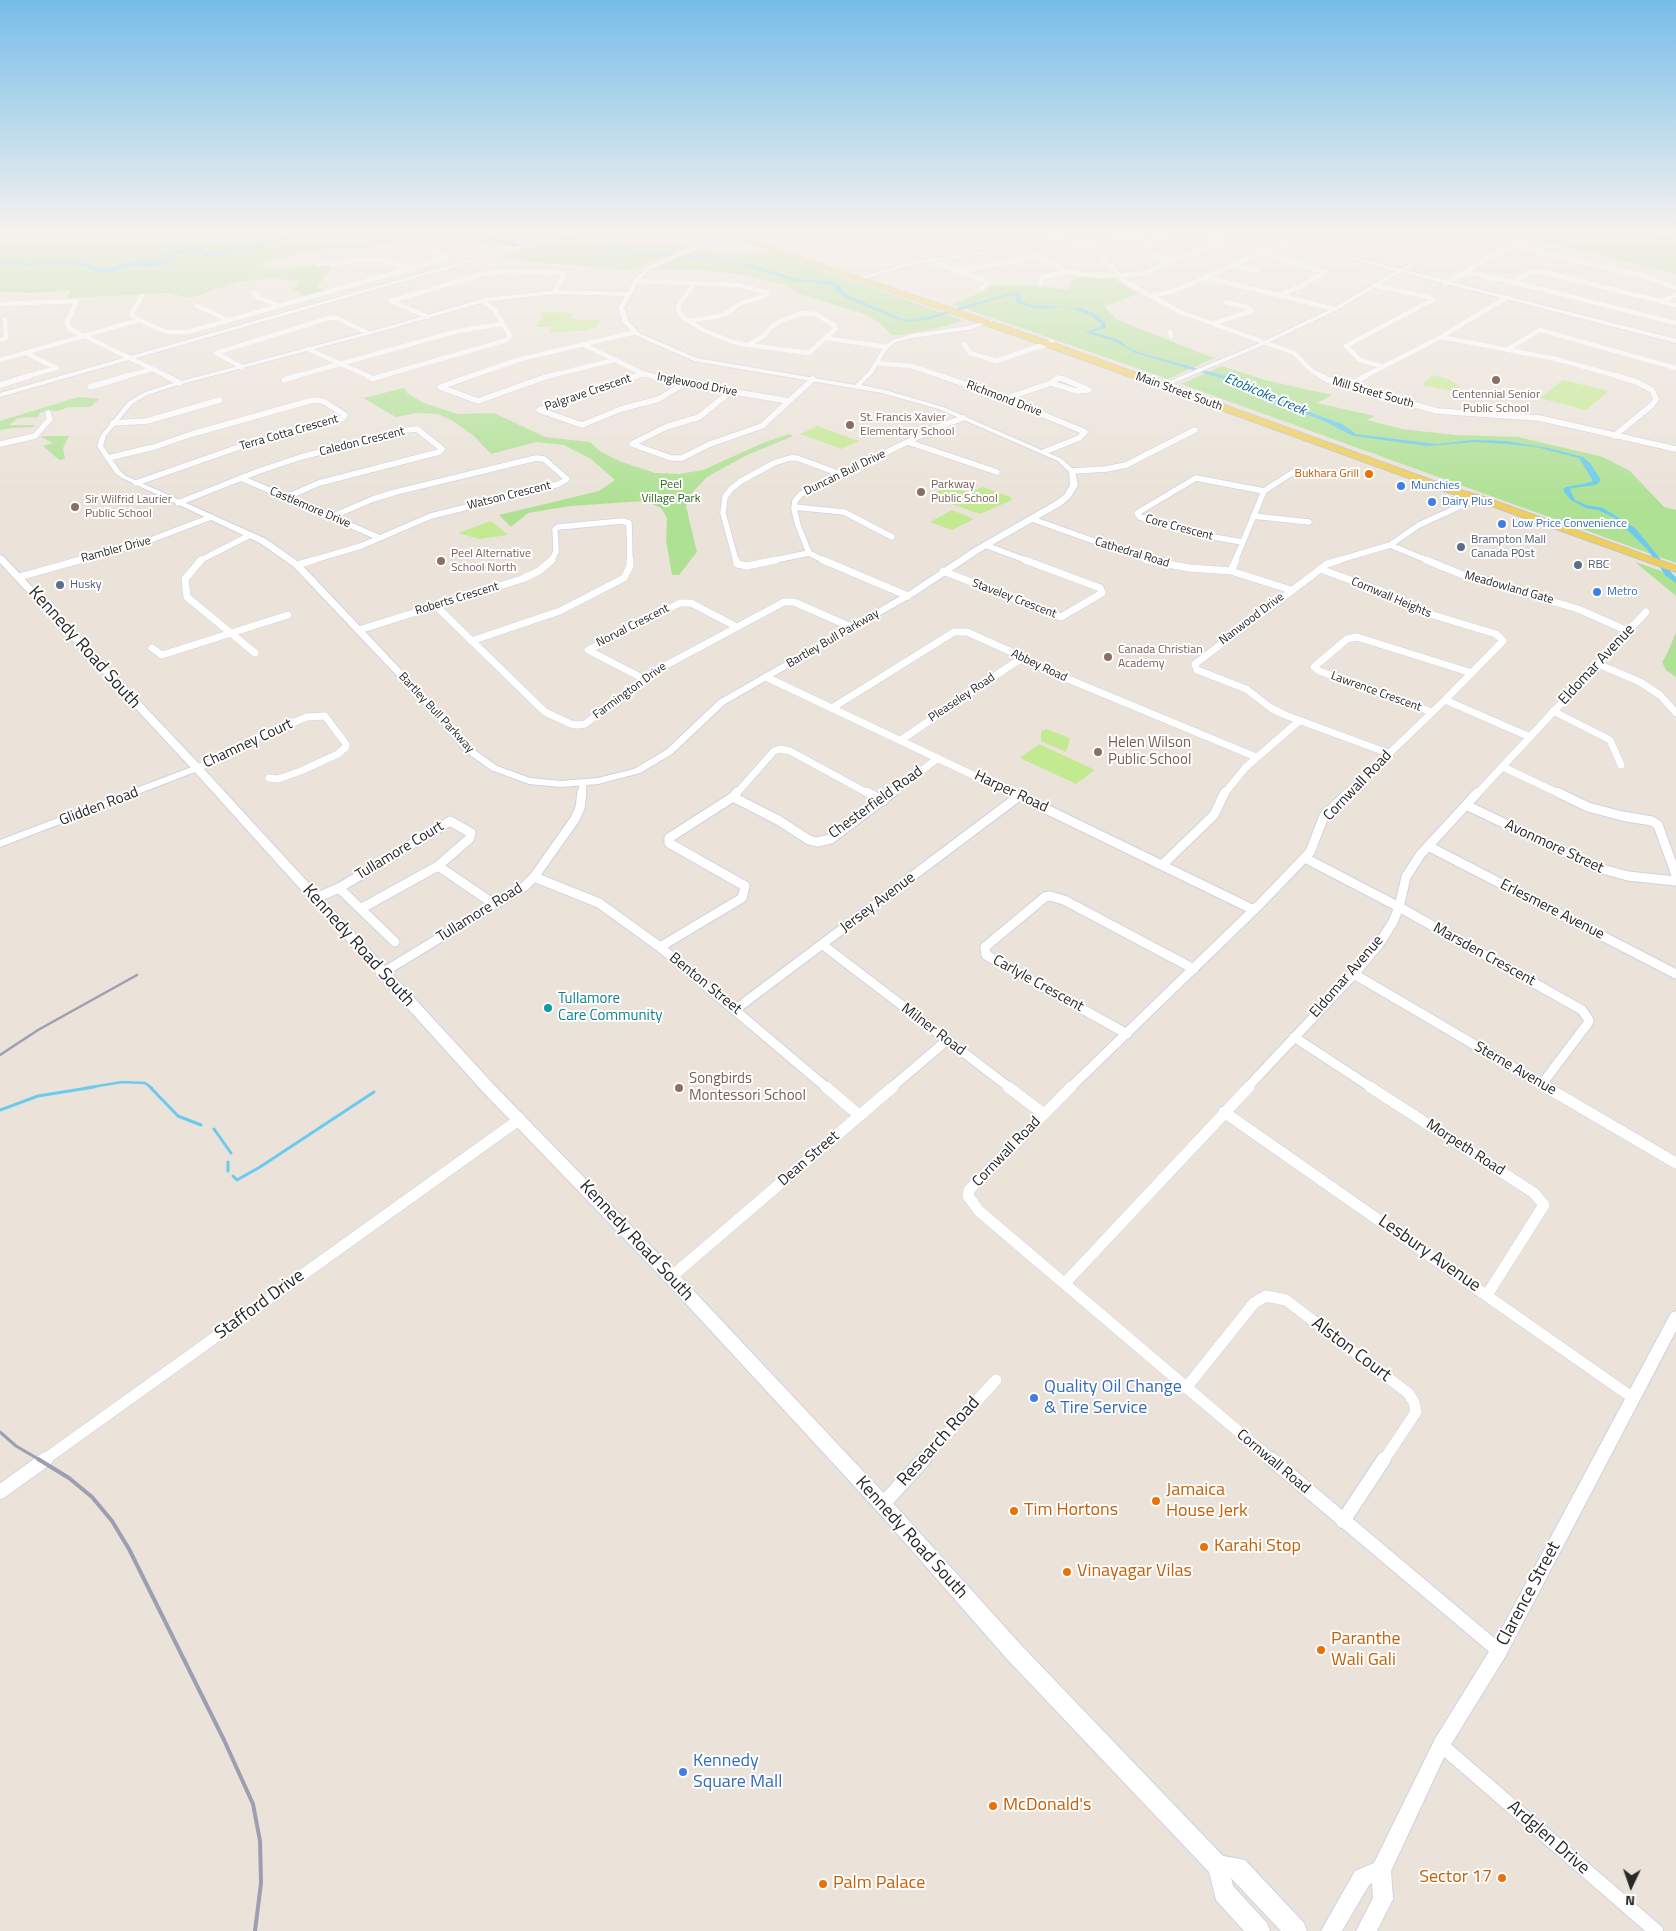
<!DOCTYPE html>
<html>
<head>
<meta charset="utf-8">
<style>
	body { margin:0 }
	#map { position:relative; width:1676px; height:1931px; overflow:hidden; background:#ebe3d9; font-family:"Titillium Web",sans-serif }
	canvas { display:block }
	.north { position:absolute; left:1606px; top:1861px; width:50px; height:50px; -webkit-text-stroke:4px #fff; paint-order:stroke; rotate:183deg; font-size:14px; font-weight:700; line-height:20px; text-align:center; color:#282828 }
	.north::after { content:''; display:block; margin:auto; width:18px; height:22px; background:#282828; clip-path:polygon(50% 0,100% 100%,50% 72%,0 100%) }
</style>
</head>
<body>
<div id="map">
<canvas width="1676" height="1931"></canvas>
<div class="north">N</div>
</div>
<script>
const ctx = document.querySelector('canvas').getContext('2d');
ctx.lineJoin = 'round';
function fill(path, color) {
  ctx.fillStyle = color;
  ctx.fill(path, 'evenodd');
}
function shape(rows) {
  const path = new Path2D();
  for (const r of rows) {
    path.moveTo(r[0], r[1]);
    for (let i = 2; i < r.length; i += 2) path.lineTo(r[i], r[i + 1]);
  }
  return path;
}
function trace(path, color, width, dash) {
  ctx.strokeStyle = color;
  ctx.lineWidth = width;
  ctx.lineCap = dash ? 'butt' : 'round';
  ctx.setLineDash(dash || []);
  ctx.stroke(path);
}
function label(font, color, halo, rows, align = 'center') {
  ctx.font = font + ' "Titillium Web",sans-serif';
  ctx.lineWidth = 4;
  ctx.setLineDash([]);
  ctx.textBaseline = 'middle';
  ctx.strokeStyle = halo;
  ctx.fillStyle = color;
  for (const [text, x, y, turn = 0] of rows) {
    ctx.save();
    ctx.translate(x, y);
    ctx.rotate((+turn || 0) * Math.PI / 180);
    ctx.textAlign = isNaN(turn) ? turn : align;
    if (halo) ctx.strokeText(text, 0, 0);
    ctx.fillText(text, 0, 0);
    ctx.restore();
  }
}
fill(shape([
	[0,232,549,232,492,248,458,232,424,233,366,248,319,249,260,263,265,267,287,268,329,264,330,270,317,287,328,291,307,297,293,289,299,282,270,278,237,282,190,298,169,293,66,298,71,290,30,293,0,291],
	[583,232,595,232,612,240,626,242,692,244,634,270,533,262,499,257],
	[1547,232,1629,232,1641,236,1661,235,1676,238,1676,274,1538,240,1549,239,1548,237,1556,234],
	[702,248,719,253,746,254,769,251,963,320,947,326,901,335,892,335,881,324,865,314,802,295,782,284,743,275,701,270,651,270],
	[1081,277,1112,277,1138,294,1104,306,1116,319,1214,358,1168,379,952,304,985,291,990,286,1036,286,1068,290,1071,286,1071,281],
	[1222,366,1265,380,1332,395,1317,403,1375,416,1367,420,1402,429,1455,435,1518,437,1603,457,1630,471,1664,507,1676,510,1676,563,1181,384],
	[404,388,408,394,424,403,457,414,494,413,545,437,590,442,601,452,622,462,655,473,679,474,703,470,763,443,789,434,793,436,745,456,707,477,692,493,686,506,697,552,679,575,672,575,666,540,667,518,661,508,645,501,570,506,528,513,511,527,499,515,599,491,615,480,591,459,564,445,536,442,491,454,474,436,453,421,438,414,416,413,396,417,363,398],
	[78,397,99,399,90,407,69,407,58,411,47,411,40,413,38,417,18,418,9,425,35,425,33,427,13,428,0,430,0,421],
	[43,436,69,436,63,448,65,459,59,460,43,446,53,443,41,437],
	[1635,562,1676,576,1676,596],
	[1676,632,1676,677,1666,670,1662,662,1668,652]
]), '#afe195');
fill(shape([
	[544,312,572,313,573,315,570,319,600,320,596,328,589,328,590,330,551,333,549,332,552,327,536,327,541,319,543,319,541,313],
	[1432,375,1449,379,1459,386,1460,389,1458,392,1422,385],
	[1563,380,1609,391,1586,410,1540,398],
	[817,426,859,441,842,449,800,434],
	[949,485,968,492,983,487,1011,497,1012,500,980,514,929,496],
	[952,510,974,519,952,530,930,522],
	[491,521,508,535,479,539,458,533],
	[1046,729,1070,738,1066,752,1041,741,1041,732],
	[1039,744,1095,770,1076,784,1020,758]
]), '#c3e991');
fill(shape([
	[470,232,482,232,530,248,560,246,694,256,751,264,801,280,832,281,842,287,841,290,850,296,905,320,928,317,1010,293,1020,295,1023,302,1031,305,1082,308,1100,317,1106,324,1106,328,1092,332,1120,340,1127,347,1141,353,1236,379,1277,400,1342,424,1356,434,1436,444,1473,440,1506,441,1548,448,1583,457,1590,463,1601,480,1596,485,1572,488,1570,490,1575,500,1586,505,1603,508,1635,528,1676,578,1676,583,1666,576,1647,549,1615,518,1598,510,1586,508,1571,500,1565,493,1563,489,1566,487,1584,484,1593,481,1579,458,1536,447,1506,444,1475,442,1428,446,1353,436,1322,420,1270,401,1234,382,1135,353,1116,342,1085,332,1101,327,1101,324,1090,315,1075,309,1062,307,1040,309,1026,306,1017,303,1015,296,1010,295,930,319,908,322,896,319,846,298,836,292,834,286,827,284,794,281,744,266,713,260,568,249,528,250,514,247]
]), '#6bcaed');
trace(shape([
	[1563,232,1575,237,1591,235,1610,238,1616,242,1609,246,1615,251,1676,266],
	[210,255,229,262,238,262,250,258,242,253,232,251]
]), '#6bcaed', 1);
trace(shape([
	[86,1088,122,1082,145,1083,152,1088]
]), '#6bcaed', 2.5);
trace(shape([
	[150,1087,178,1116,201,1125],
	[0,1110,38,1096,94,1087],
	[214,1129,231,1153],
	[228,1162,228,1171],
	[233,1176,237,1180,260,1167,374,1092]
]), '#6bcaed', 3);
fill(shape([
	[303,232,314,232,219,256,204,256,200,253,174,254,172,256,176,257,176,261,166,265,147,267,127,266,112,272,97,272,84,266,61,264,27,266,0,263,0,259,27,262,61,260,86,262,98,268,111,268,126,262,162,261,167,259,163,256,172,250,202,249,206,252,219,252,303,232]
]), '#6bcaed');
const minorFar5 = shape([
	[1112,232,1148,240],
	[1168,232,1148,240,1146,247,1155,256,1176,261],
	[1658,232,1676,236],
	[1047,233,1084,243,1094,248,1125,281,1135,287,1180,312,1294,353,1312,371,1324,377],
	[1516,246,1643,276,1676,288],
	[1260,252,1325,272,1301,286,1280,295],
	[1033,256,1053,262,1065,271,1079,274,1102,276,1142,274,1226,239,1223,236,1206,232],
	[934,260,947,267,986,281,987,284,981,288],
	[318,264,380,259,410,269],
	[1232,265,1258,271],
	[957,271,1024,259,1043,252],
	[1465,272,1513,282,1676,323],
	[1205,277,1335,309],
	[636,281,738,285,768,293,765,296,741,303,724,315,690,321],
	[1513,282,1530,272,1543,272,1676,305],
	[695,283,680,303,678,310,684,318,705,331,733,342,748,345],
	[1041,283,1041,278,1065,271],
	[1445,284,1499,252,1540,237],
	[1374,285,1431,298,1432,300,1346,346,1360,360,1384,367],
	[254,293,257,297,280,306],
	[142,296,133,311,132,315,135,318,166,332,188,332,446,258,446,255,432,251,424,245],
	[1151,296,1174,291,1289,241],
	[1661,301,1676,295],
	[0,304,77,301,67,322,70,329,169,377],
	[197,306,228,320],
	[804,313,816,314,835,326,835,329,809,353,748,345,765,335,771,327,782,320,804,313],
	[428,317,391,301,483,274,507,271,564,273,555,292],
	[1215,323,1252,311,1247,307,1225,302],
	[1170,332,1171,336],
	[1441,337,1556,359,1621,377],
	[825,338,886,347],
	[0,340,6,338,5,320],
	[582,344,644,374,656,377],
	[964,344,970,353,996,361,1052,342],
	[308,349,370,377],
	[1508,349,1540,330,1676,368],
	[0,360,139,320],
	[876,363,911,366,945,377],
	[242,367,216,353,329,318,337,318,368,333],
	[25,377,56,368,26,353],
	[123,377,152,369],
	[293,377,458,331,502,324],
	[378,377,507,340,510,336,494,309,482,301],
	[468,377,521,359,636,332],
	[545,377,614,360],
	[633,377,644,374],
	[1363,377,1441,337,1507,297]
]);
const minorFar4 = shape([
	[166,376,180,383],
	[367,376,373,379,382,376],
	[471,376,440,387,478,401,548,376],
	[637,376,539,410,582,425,621,409,659,399,683,384],
	[652,376,668,381,789,401],
	[941,376,991,393,1085,432,1079,438,1044,452],
	[1321,376,1328,380,1437,411,1539,418,1676,449],
	[1058,378,1064,379,1089,390,1076,391,1051,383,1058,378],
	[284,380,297,376],
	[0,385,29,376],
	[1347,386,1366,376],
	[90,387,127,376],
	[730,392,699,417,666,427,632,444,671,458,682,458,710,444,762,426,813,379],
	[1007,398,1051,383],
	[113,423,147,421,220,400],
	[1614,436,1652,405,1656,399,1652,390,1637,382,1617,376],
	[908,442,997,472],
	[0,444,35,436,50,419,48,413],
	[108,458,154,447,192,434,313,400,323,401,345,415,343,418,239,447,136,483],
	[1072,471,1106,469,1126,465,1195,430],
	[241,478,380,538],
	[178,503,259,471,301,457,406,430,417,429,442,449,439,452,319,483,285,498],
	[794,507,844,512,892,537],
	[1253,516,1309,522],
	[1032,519,1150,561],
	[1242,542,1196,534,1140,517,1137,513,1196,478,1264,491],
	[985,545,1028,561],
	[1390,545,1429,561],
	[76,561,148,541,211,517],
	[199,561,250,535],
	[310,561,361,546,431,516,559,484,567,479,544,459,536,458,396,492,373,499,331,517],
	[551,561,556,552,555,529,558,527,622,521,629,523,630,561],
	[736,561,723,513,725,497,731,489,741,481,774,463,790,458,797,458,840,474],
	[770,561,809,553],
	[825,561,809,553,798,525,794,509,795,501,801,494,938,427,963,418],
	[1235,561,1264,491,1295,471],
	[1336,561,1390,545,1419,525,1478,498]
]);
const minorFar3 = shape([
	[201,560,185,579,187,597,255,653],
	[736,560,737,564,747,566,776,560],
	[823,560,908,596],
	[1146,560,1189,568,1231,571,1291,590],
	[1340,560,1327,564,1195,664,1197,670,1246,689,1271,708,1285,715,1388,753],
	[1426,560,1463,575,1578,609,1628,631],
	[297,565,314,560],
	[1320,569,1384,592,1423,612,1496,634,1503,641,1445,700,1347,794],
	[943,571,1061,617,1102,593,1100,588,1025,560],
	[1231,571,1236,560],
	[19,577,80,560],
	[436,606,545,712,571,724,578,725,585,724,657,670,784,602,794,602,851,627],
	[359,630,522,579,539,571,552,560],
	[471,641,560,611,624,578,630,566,630,560],
	[152,648,162,655,288,615],
	[1598,664,1640,682,1660,695,1676,713],
	[766,677,1013,794],
	[644,679,588,650,680,603,691,603,737,627],
	[1445,700,1530,737],
	[832,708,954,632,967,632,1025,658,1039,667,1256,757],
	[1553,711,1610,740,1621,765],
	[1432,712,1319,671,1314,667,1347,639,1357,637,1472,673],
	[901,740,1014,663,1025,658],
	[1503,767,1560,794],
	[197,768,227,756,253,739,307,717,325,716,346,744,346,747,338,754,301,771,278,779,269,778],
	[582,794,583,783],
	[736,794,774,751,780,749,790,751,869,794],
	[891,794,938,758],
	[1224,794,1246,767,1299,721],
	[1477,794,1646,612]
]);
const minorFar2 = shape([
	[867,792,883,801],
	[1011,792,1254,910],
	[1557,792,1588,807,1622,816,1652,821,1658,825,1676,875],
	[733,797,778,820,809,840,817,842,831,839,893,792],
	[1466,805,1595,867,1628,876,1676,881],
	[1428,846,1676,974],
	[1305,858,1399,907,1582,1010,1589,1020,1588,1023,1542,1084],
	[1162,865,1214,815,1225,792],
	[438,866,494,904],
	[534,877,599,903,660,947,827,1088],
	[339,888,395,942],
	[316,898,339,888,450,821,471,833,469,839,438,866,362,908],
	[823,945,1010,1088],
	[660,947,742,898,745,886,669,843,669,838,733,797,737,792],
	[382,973,525,886,534,877,575,819,580,808,582,792],
	[1354,974,1548,1088],
	[736,1009,1019,796],
	[1127,1034,986,955,985,947,1045,897,1050,896,1064,900,1194,969],
	[1294,1037,1372,1088],
	[891,1088,946,1041],
	[1070,1088,1260,904,1310,852,1324,816,1349,792],
	[1247,1088,1354,974,1379,944,1393,922,1399,907,1406,877,1420,855,1478,792]
]);
const minorFar1 = shape([
	[826,1087,860,1116],
	[1008,1087,1044,1114],
	[1071,1087,969,1190,968,1196,979,1211,1272,1460],
	[1370,1087,1534,1193,1544,1205,1487,1295],
	[1546,1087,1676,1163],
	[1224,1112,1633,1398],
	[671,1277,893,1087],
	[1065,1283,1249,1087],
	[1186,1388,1254,1303,1266,1296,1286,1300,1408,1393,1414,1402,1416,1412,1384,1460],
	[44,1460,520,1119],
	[923,1460,996,1380]
]);
const minor = shape([
	[1271,1459,1499,1651],
	[0,1492,46,1459],
	[883,1504,924,1459],
	[1343,1521,1384,1459],
	[1441,1745,1656,1931]
]);
const tertiary = shape([
	[1047,232,1053,232,993,253,914,264,858,281,855,279,914,261,992,251,1047,232],
	[1249,232,1256,232,1400,269,1468,232,1473,232,1405,270,1676,339,1676,343,1401,272,1337,310,1264,345,1164,387,1160,387,1160,385,1260,343,1333,308,1396,271,1249,232],
	[744,233,746,235,702,247,650,269,639,281,624,308,628,321,641,334,697,358,855,385,869,371,884,346,892,340,912,334,967,326,992,320,992,322,968,330,912,338,896,342,888,348,873,373,861,385,885,390,943,407,1062,459,1075,471,1078,485,1071,497,1062,505,980,552,917,594,725,704,672,754,640,773,598,784,561,787,529,784,491,770,463,750,437,718,294,567,260,543,122,478,115,473,97,446,101,435,128,402,143,393,170,384,386,327,485,298,555,290,627,292,635,279,646,267,698,245,744,233],
	[555,294,625,296,618,308,623,323,637,336,694,361,882,393,939,409,1058,461,1069,472,1070,485,1065,494,1056,501,974,548,911,590,719,700,666,750,634,769,598,778,561,781,530,778,497,766,469,746,443,714,300,563,266,539,126,476,120,471,103,446,106,436,132,404,147,395,174,386,390,329,485,302,555,294],
	[197,765,200,766,200,770,0,847,0,840,197,765],
	[1676,1311,1676,1331,1505,1657,1447,1751,1391,1871,1393,1899,1377,1931,1356,1931,1373,1898,1372,1883,1369,1885,1342,1931,1321,1931,1355,1871,1374,1863,1435,1739,1493,1645,1671,1313,1676,1311]
]);
const secondary = shape([
	[568,232,576,232,0,397,0,393,568,232],
	[0,555,3,556,201,766,495,1086,676,1272,892,1502,1021,1645,1223,1856,1245,1860,1304,1923,1307,1931,1281,1931,1231,1878,1233,1886,1267,1923,1270,1931,1244,1931,1216,1900,1209,1872,1007,1659,880,1514,666,1282,485,1094,193,770,0,563,0,555]
]);
const primary = shape([
	[719,232,727,232,1051,342,1456,489,1481,496,1676,566,1676,572,1475,500,1450,493,1045,346,719,232]
]);
trace(minorFar5, '#cfd2e1', 5);
trace(minorFar4, '#cfd2e1', 7);
trace(minorFar3, '#cfd2e1', 8);
trace(minorFar2, '#cfd2e1', 11);
trace(minorFar1, '#cfd2e1', 12);
trace(minor, '#cfd2e1', 16);
trace(tertiary, '#cfd2e1', 2);
trace(secondary, '#cfd2e1', 2);
trace(primary, '#c3c3c3', 2);
trace(minorFar5, '#fff', 4.5);
trace(minorFar4, '#fff', 5.5);
trace(minorFar3, '#fff', 7);
trace(minorFar2, '#fff', 9);
trace(minorFar1, '#fff', 11);
trace(minor, '#fff', 14);
fill(tertiary, '#fff');
fill(secondary, '#fff');
fill(primary, '#efce59');
trace(shape([
	[0,1055,38,1030,137,975]
]), '#9c9fb2', 2.5);
trace(shape([
	[0,1432,16,1446,40,1460]
]), '#9c9fb2', 3);
trace(shape([
	[38,1459,69,1478,92,1497,112,1521,129,1549,224,1740,253,1804,260,1841,261,1883,255,1931]
]), '#9c9fb2', 4);
const sky = ctx.createLinearGradient(0, 0, 0, 502);
sky.addColorStop(0, '#76bdea');
sky.addColorStop(0.46, '#f6f2ee');
sky.addColorStop(1, '#f6f2ee00');
ctx.fillStyle = sky;
ctx.fillRect(0, 0, 1676, 502);
for (const [x, y, r, color] of [
	[1496,380,5,"#8d6e63"],
	[850,425,5,"#8d6e63"],
	[1369,474,5,"#e8710a"],
	[1401,486,5,"#3f7fe0"],
	[921,492,5,"#8d6e63"],
	[1432,502,5,"#3f7fe0"],
	[75,507,5,"#8d6e63"],
	[1502,524,5,"#3f7fe0"],
	[1461,547,5,"#5c6f8a"],
	[441,561,5,"#8d6e63"],
	[1578,565,5,"#5c6f8a"],
	[60,585,5,"#5c6f8a"],
	[1597,592,5,"#3f7fe0"],
	[1108,657,5,"#8d6e63"],
	[1098,752,5,"#8d6e63"],
	[548,1008,5,"#0f9aa8"],
	[679,1088,5,"#8d6e63"],
	[1034,1398,5,"#3f7fe0"],
	[1156,1501,5,"#e8710a"],
	[1014,1511,5,"#e8710a"],
	[1204,1547,5,"#e8710a"],
	[1067,1572,5,"#e8710a"],
	[1321,1650,5,"#e8710a"],
	[683,1772,5,"#3f7fe0"],
	[993,1806,5,"#e8710a"],
	[1502,1878,5,"#e8710a"],
	[823,1884,5,"#e8710a"]
]) {
  const dot = new Path2D();
  dot.arc(x, y, r, 0, 2 * Math.PI);
  ctx.fillStyle = color;
  ctx.fill(dot);
  trace(dot, '#fff', 2);
}
label('12px', '#282828', '#fff', [
	["Inglewood Drive",697,385,11],
	["Main Street South",1179,392,20],
	["Palgrave Crescent",588,393,-19],
	["Mill Street South",1373,393,16],
	["Richmond Drive",1004,399,21],
	["Terra Cotta Crescent",289,433,-16],
	["Caledon Crescent",362,442,-14],
	["Duncan Bull Drive",845,473,-26],
	["Watson Crescent",509,496,-14],
	["Castlemore Drive",310,508,23],
	["Core Crescent",1179,528,15],
	["Rambler Drive",116,550,-15],
	["Cathedral Road",1132,553,17],
	["Meadowland Gate",1509,588,16],
	["Cornwall Heights",1391,598,23],
	["Roberts Crescent",457,599,-17],
	["Staveley Crescent",1014,599,21],
	["Nanwood Drive",1252,619,-37],
	["Norval Crescent",633,626,-27],
	["Bartley Bull Parkway",833,639,-30],
	["Abbey Road",1039,666,25],
	["Farmington Drive",630,691,-36],
	["Lawrence Crescent",1376,692,20],
	["Pleaseley Road",962,698,-34],
	["Bartley Bull Parkway",436,713,47]
]);
label('12px', '#785e54', '#fff', [
	["Centennial Senior",1496,395,"center"],
	["Public School",1496,409,"center"],
	["St. Francis Xavier",860,418],
	["Elementary School",860,432],
	["Parkway",931,485],
	["Public School",931,499],
	["Sir Wilfrid Laurier",85,500],
	["Public School",85,514],
	["Peel Alternative",451,554],
	["School North",451,568],
	["Canada Christian",1118,650],
	["Academy",1118,664]
], 'left');
label('12px', '#c56008', '#fff', [
	["Bukhara Grill",1359,474]
], 'right');
label('12px', '#286319', '#fff', [
	["Peel",671,485],
	["Village Park",671,499]
]);
label('12px', '#366cbe', '#fff', [
	["Munchies",1411,486],
	["Dairy Plus",1442,502],
	["Low Price Convenience",1512,524],
	["Metro",1607,592]
], 'left');
label('12px', '#4e5e75', '#fff', [
	["Brampton Mall",1471,540],
	["Canada P0st",1471,554],
	["RBC",1588,565],
	["Husky",70,585]
], 'left');
label('italic 14px', '#0e6696', '#fff', [
	["Etobicoke Creek",1265,395,23]
]);
label('15px', '#282828', '#fff', [
	["Eldomar Avenue",1597,665,-47],
	["Chamney Court",248,744,-25],
	["Cornwall Road",1358,786,-46],
	["Harper Road",1011,792,25],
	["Chesterfield Road",876,803,-36],
	["Glidden Road",99,807,-21],
	["Avonmore Street",1554,847,25],
	["Tullamore Court",400,851,-31],
	["Jersey Avenue",878,903,-37],
	["Erlesmere Avenue",1552,910,27],
	["Tullamore Road",480,913,-32],
	["Marsden Crescent",1484,955,29],
	["Eldomar Avenue",1347,977,-49],
	["Benton Street",705,984,39],
	["Carlyle Crescent",1038,984,29],
	["Milner Road",933,1030,37],
	["Sterne Avenue",1515,1069,30],
	["Morpeth Road",1465,1148,33],
	["Cornwall Road",1007,1152,-46],
	["Dean Street",809,1159,-41],
	["Cornwall Road",1273,1462,40]
]);
label('15px', '#785e54', '#fff', [
	["Helen Wilson",1108,743],
	["Public School",1108,760],
	["Songbirds",689,1079],
	["Montessori School",689,1096]
], 'left');
label('15px', '#0d838f', '#fff', [
	["Tullamore",558,999],
	["Care Community",558,1016]
], 'left');
label('18px', '#282828', '#fff', [
	["Kennedy Road South",84,648,48],
	["Kennedy Road South",358,946,48],
	["Kennedy Road South",636,1241,47],
	["Lesbury Avenue",1429,1254,35],
	["Stafford Drive",260,1305,-36],
	["Alston Court",1351,1350,37],
	["Research Road",939,1442,-48],
	["Kennedy Road South",911,1538,48],
	["Clarence Street",1529,1594,-62],
	["Ardglen Drive",1548,1838,41]
]);
label('18px', '#366cbe', '#fff', [
	["Quality Oil Change",1044,1388],
	["& Tire Service",1044,1409],
	["Kennedy",693,1762],
	["Square Mall",693,1783]
], 'left');
label('18px', '#c56008', '#fff', [
	["Jamaica",1166,1491],
	["House Jerk",1166,1512],
	["Tim Hortons",1024,1511],
	["Karahi Stop",1214,1547],
	["Vinayagar Vilas",1077,1572],
	["Paranthe",1331,1640],
	["Wali Gali",1331,1661],
	["McDonald's",1003,1806],
	["Sector 17",1492,1878,"right"],
	["Palm Palace",833,1884]
], 'left');
</script>
</body>
</html>
